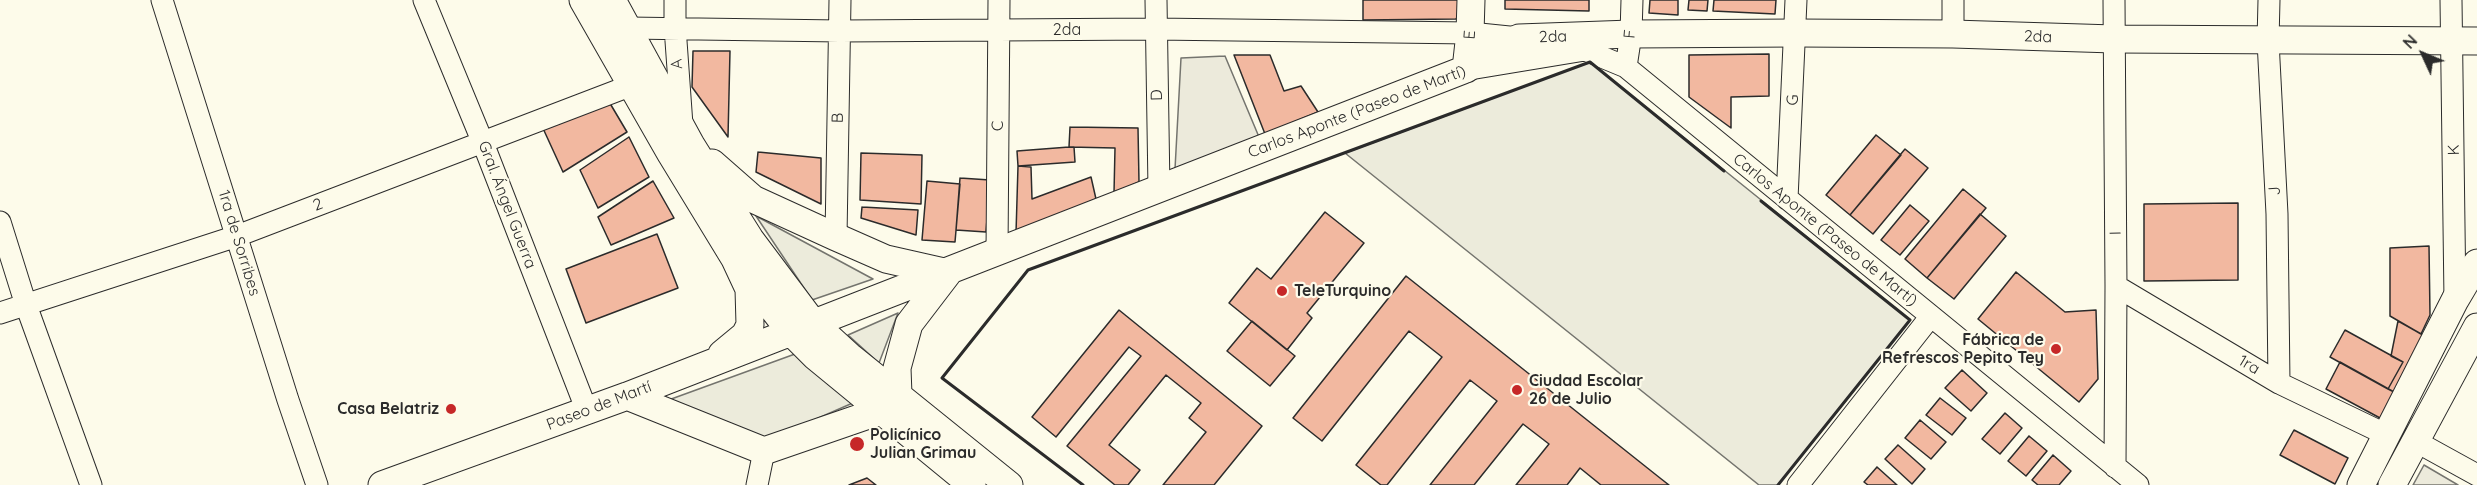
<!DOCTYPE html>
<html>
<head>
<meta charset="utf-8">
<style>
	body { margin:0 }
	#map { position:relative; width:2477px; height:485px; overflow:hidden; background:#fdfbea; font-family:Quicksand,sans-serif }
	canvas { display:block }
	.north { position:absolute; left:2393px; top:24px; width:60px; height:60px; -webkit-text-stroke:4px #fdfbea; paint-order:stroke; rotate:314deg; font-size:16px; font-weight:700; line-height:24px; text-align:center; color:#2b2b2b }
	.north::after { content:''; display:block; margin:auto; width:21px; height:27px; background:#2b2b2b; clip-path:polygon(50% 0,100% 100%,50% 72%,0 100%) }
</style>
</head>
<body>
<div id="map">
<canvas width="2477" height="485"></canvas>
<div class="north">N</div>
</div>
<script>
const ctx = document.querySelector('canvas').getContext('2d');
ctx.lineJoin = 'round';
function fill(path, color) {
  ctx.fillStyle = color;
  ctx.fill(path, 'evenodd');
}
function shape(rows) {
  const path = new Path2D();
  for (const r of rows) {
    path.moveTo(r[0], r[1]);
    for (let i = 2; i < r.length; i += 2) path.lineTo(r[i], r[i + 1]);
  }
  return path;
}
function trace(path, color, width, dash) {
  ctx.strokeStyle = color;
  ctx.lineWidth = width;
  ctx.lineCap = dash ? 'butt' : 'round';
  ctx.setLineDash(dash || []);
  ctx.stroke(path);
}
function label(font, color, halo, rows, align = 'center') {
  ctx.font = font + ' Quicksand,sans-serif';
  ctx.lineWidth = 4.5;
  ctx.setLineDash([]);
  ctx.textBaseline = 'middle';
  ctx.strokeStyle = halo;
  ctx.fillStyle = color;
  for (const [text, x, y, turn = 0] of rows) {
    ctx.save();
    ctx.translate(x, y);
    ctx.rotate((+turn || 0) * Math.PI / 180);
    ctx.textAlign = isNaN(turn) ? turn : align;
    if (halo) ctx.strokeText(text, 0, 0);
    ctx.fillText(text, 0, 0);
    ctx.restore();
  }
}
const green = shape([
	[1590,62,1910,320,1778,485,1759,485,1345,153,1590,62],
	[756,216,873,279,812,300,756,216],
	[898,313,879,363,848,335,898,313],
	[795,354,855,402,759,444,663,402,795,354]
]);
fill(green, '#ecebdb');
trace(green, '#74746e', 1.5);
const parking = shape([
	[1225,56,1259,137,1175,169,1181,58,1225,56],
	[2424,465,2458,485,2413,485,2424,465]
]);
fill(parking, '#eceadb');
trace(parking, '#74746e', 1.5);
const building = shape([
	[1363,0,1461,0,1461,12,1456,19,1363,20,1363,0],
	[1505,0,1589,0,1589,11,1505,9,1505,0],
	[1650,0,1678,0,1678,15,1649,13,1650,0],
	[1689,0,1708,0,1707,11,1688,10,1689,0],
	[1714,0,1776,0,1775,14,1713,11,1714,0],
	[693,51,730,51,728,137,692,87,693,51],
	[1769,54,1769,96,1731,97,1731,128,1689,97,1689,55,1769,54],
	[1234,55,1270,55,1284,91,1301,86,1318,112,1265,134,1234,55],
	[608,100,627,132,563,172,541,124,608,100],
	[1070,127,1138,128,1139,182,1114,193,1115,148,1069,147,1070,127],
	[1876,135,1901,155,1850,215,1826,195,1876,135],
	[629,137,649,177,598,208,580,170,629,137],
	[1069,147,1074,147,1075,162,1018,166,1017,151,1069,147],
	[1905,149,1928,168,1873,234,1850,215,1905,149],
	[758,152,821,158,821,204,756,172,758,152],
	[861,153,922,155,921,204,860,200,861,153],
	[1018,166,1031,167,1032,199,1091,177,1096,199,1016,233,1018,166],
	[960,178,990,180,986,232,956,230,960,178],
	[653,181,674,218,611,245,598,217,653,181],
	[927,181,960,184,955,242,922,240,927,181],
	[1963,189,1986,208,1927,278,1905,259,1963,189],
	[2238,203,2238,280,2144,281,2144,204,2238,203],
	[1910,205,1929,221,1900,255,1881,240,1910,205],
	[862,207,918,210,916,235,861,218,862,207],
	[1325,212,1364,243,1307,313,1312,318,1287,350,1229,303,1257,268,1271,279,1325,212],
	[1980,214,2006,236,1954,299,1927,278,1980,214],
	[657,234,678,288,586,323,566,269,657,234],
	[2429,246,2430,315,2421,334,2390,316,2390,248,2429,246],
	[2016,272,2065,312,2096,310,2098,379,2079,402,1978,319,2016,272],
	[1406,276,1660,478,1669,485,1601,485,1580,468,1567,485,1516,485,1549,444,1523,424,1474,485,1430,485,1497,401,1470,380,1387,485,1381,485,1356,465,1442,357,1409,331,1322,441,1293,418,1406,276],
	[1119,310,1262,426,1214,485,1163,485,1206,432,1189,418,1201,403,1166,375,1109,445,1140,470,1128,485,1115,485,1067,446,1141,356,1129,347,1056,437,1032,417,1119,310],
	[1252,321,1295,356,1270,386,1227,351,1252,321],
	[2398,321,2423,335,2394,392,2388,389,2403,362,2391,356,2398,321],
	[2345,330,2403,362,2388,389,2330,357,2345,330],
	[2340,362,2394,392,2380,418,2326,389,2340,362],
	[1962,370,1987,393,1971,411,1945,388,1962,370],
	[1940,398,1966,418,1952,435,1926,415,1940,398],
	[2005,413,2022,428,2000,454,1982,439,2005,413],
	[1920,420,1946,442,1931,459,1905,438,1920,420],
	[2294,430,2348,458,2335,484,2280,455,2294,430],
	[2029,436,2047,451,2026,476,2008,461,2029,436],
	[1898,445,1925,469,1912,484,1885,459,1898,445],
	[2053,455,2071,471,2059,485,2038,485,2032,480,2053,455],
	[1877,467,1897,485,1868,485,1864,482,1877,467],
	[867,478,876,485,849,485,867,478]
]);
fill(building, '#f2b8a0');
trace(building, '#2b2b2b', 1.5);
const minor = shape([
	[162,0,288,400,317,485],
	[424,0,483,143,587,411],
	[675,0,675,27,682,125],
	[1156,0,1159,189],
	[2114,0,2116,286,2115,467],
	[2269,0,2268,41,2277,214,2279,383],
	[2451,0,2455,300],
	[628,28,840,31,1155,29,1470,33,1519,38],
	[1953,34,1953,0],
	[1626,67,1631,34,1632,0],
	[1470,69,1585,50,1626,67,2138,485],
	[1787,199,1796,0],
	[0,222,26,305,91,485],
	[836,237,840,0],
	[997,252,999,0],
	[2116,286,2279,383,2387,435],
	[0,313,237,236,632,85],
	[2417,442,2477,475],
	[757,485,764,451],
	[1798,485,1931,316]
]);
const major = shape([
	[583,0,671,154,735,259,749,289,750,325,745,335,722,354],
	[612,0,691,145,750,239,813,323,849,356,1009,485],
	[1466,69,1470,33,1471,0],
	[712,163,753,199,836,237,886,259,948,273,909,324,897,368,898,395],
	[746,274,791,332,815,356,972,485],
	[627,396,764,451,880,411],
	[382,485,627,396,1466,69,1496,48,1519,38,1631,34,1797,33,1953,34,2114,39,2477,41],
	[2361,485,2455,300,2477,263],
	[2392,485,2477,327]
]);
trace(minor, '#2b2b2b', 23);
trace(major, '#2b2b2b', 29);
trace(minor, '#fdfbea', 21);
trace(major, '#fdfbea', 27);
trace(shape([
	[1761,201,1910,320,1778,485],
	[1083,485,942,378,1028,270,1590,62,1724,171]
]), '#2b2b2b', 3);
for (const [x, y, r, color] of [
	[1282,291,6,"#c62828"],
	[2056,349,6,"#c62828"],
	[1517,390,6,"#c62828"],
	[451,409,6,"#c62828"],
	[857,444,8,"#c62828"]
]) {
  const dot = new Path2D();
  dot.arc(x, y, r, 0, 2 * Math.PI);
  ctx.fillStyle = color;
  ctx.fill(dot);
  trace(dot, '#fdfbea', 2);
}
label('16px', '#2b2b2b', '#fdfbea', [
	["2da",1067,30],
	["F",1630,34,-85],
	["E",1470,35,-86],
	["2da",1553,37,-2],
	["2da",2038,37,2],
	["A",677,64,-94],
	["D",1157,95,-91],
	["G",1793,100,-87],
	["Carlos Aponte (Paseo de Martí)",1357,112,-21],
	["B",838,118,-89],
	["C",998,126,-89],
	["K",2454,150,-91],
	["J",2275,191,-93],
	["2",318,205,-21],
	["Gral. Ángel Guerra",507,205,69],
	["Carlos Aponte (Paseo de Martí)",1825,230,39],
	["I",2116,233,-91],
	["1ra de Sorribes",239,243,73],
	["1ra",2249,365,31],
	["Paseo de Martí",599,406,-21]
]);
label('bold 16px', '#2b2b2b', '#fdfbea', [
	["TeleTurquino",1294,291],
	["Fábrica de",2044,340,"right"],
	["Refrescos Pepito Tey",2044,358,"right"],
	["Ciudad Escolar",1529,381],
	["26 de Julio",1529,399],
	["Casa Belatriz",439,409,"right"],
	["Policínico",870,435],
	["Julian Grimau",870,453]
], 'left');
</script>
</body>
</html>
